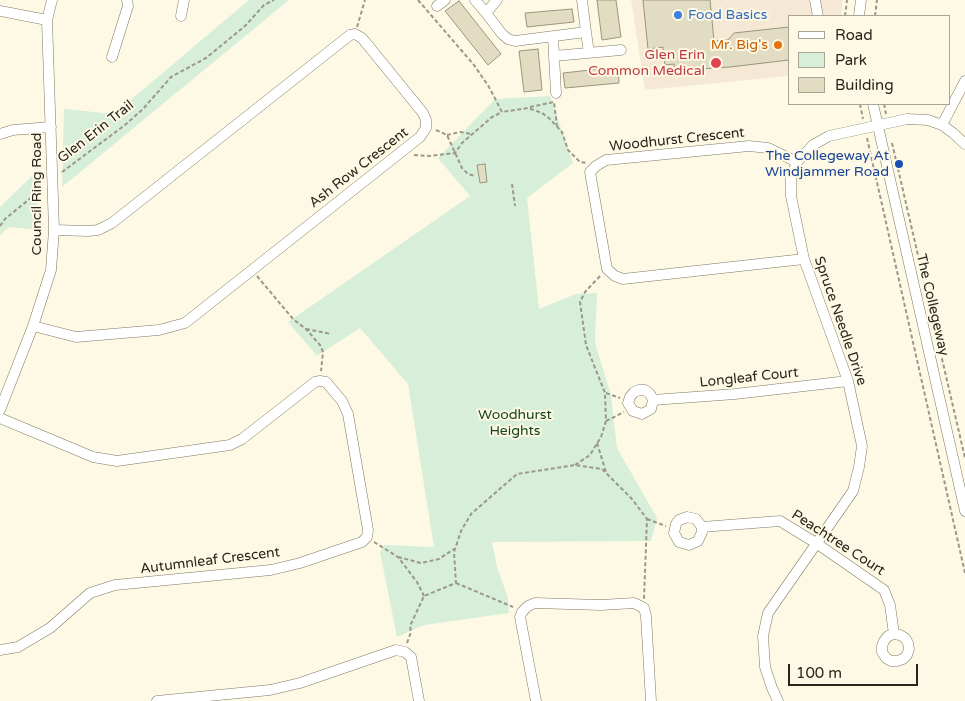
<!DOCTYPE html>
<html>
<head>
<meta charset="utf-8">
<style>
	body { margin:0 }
	#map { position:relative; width:965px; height:701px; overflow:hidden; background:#fef9e5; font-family:"Varela Round",sans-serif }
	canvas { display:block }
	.legend { position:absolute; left:788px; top:15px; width:162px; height:90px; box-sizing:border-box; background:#fef9e5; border:1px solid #a8a595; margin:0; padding:6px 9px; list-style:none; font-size:15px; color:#28261c }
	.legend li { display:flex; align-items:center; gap:10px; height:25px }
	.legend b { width:25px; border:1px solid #a8a595 }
	.scale { position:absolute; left:788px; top:664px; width:130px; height:22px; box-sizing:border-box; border:2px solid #28261c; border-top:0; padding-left:6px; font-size:15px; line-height:18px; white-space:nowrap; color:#28261c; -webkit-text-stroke:4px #fef9e5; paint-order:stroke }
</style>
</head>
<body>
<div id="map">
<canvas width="965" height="701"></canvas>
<ul class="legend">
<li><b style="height:6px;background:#fff"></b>Road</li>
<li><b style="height:14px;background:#d7eed8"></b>Park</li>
<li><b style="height:14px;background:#e2dcc3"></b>Building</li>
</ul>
<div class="scale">100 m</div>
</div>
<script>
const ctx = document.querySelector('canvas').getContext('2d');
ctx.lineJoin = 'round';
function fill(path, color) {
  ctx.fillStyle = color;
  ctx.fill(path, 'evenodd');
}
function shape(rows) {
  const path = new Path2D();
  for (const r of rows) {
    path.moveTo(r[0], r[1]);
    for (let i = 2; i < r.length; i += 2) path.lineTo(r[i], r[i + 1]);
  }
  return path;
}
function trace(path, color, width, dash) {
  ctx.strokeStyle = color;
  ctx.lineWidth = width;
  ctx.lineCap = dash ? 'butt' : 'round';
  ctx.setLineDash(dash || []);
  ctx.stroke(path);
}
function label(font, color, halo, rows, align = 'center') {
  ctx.font = font + ' "Varela Round",sans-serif';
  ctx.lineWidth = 4;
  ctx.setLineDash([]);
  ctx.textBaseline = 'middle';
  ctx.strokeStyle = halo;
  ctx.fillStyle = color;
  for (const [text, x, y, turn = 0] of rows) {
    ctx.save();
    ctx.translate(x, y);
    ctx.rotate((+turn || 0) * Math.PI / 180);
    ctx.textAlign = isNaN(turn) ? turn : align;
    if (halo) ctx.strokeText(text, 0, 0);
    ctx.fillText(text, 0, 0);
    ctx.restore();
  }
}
fill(shape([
	[631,0,843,0,841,16,789,16,789,76,645,90]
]), '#f5e9d5');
fill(shape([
	[249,0,289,0,62,187,64,109,114,114],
	[550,96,573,163,527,198,539,309,576,294,597,293,595,343,611,395,617,448,657,518,651,541,492,542,497,567,508,598,509,613,424,625,397,637,380,552,385,545,434,547,408,384,360,328,317,356,288,322,470,196,438,158,495,99],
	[34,174,40,230,9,227,0,235,0,207]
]), '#d7eed8');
const building = shape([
	[597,0,616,0,621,37,602,40,597,0],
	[643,0,710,0,714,41,728,40,734,33,789,27,789,60,730,67,700,69,697,67,674,69,674,64,665,65,663,47,648,49,643,0],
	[459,1,501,54,488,65,445,11,459,1],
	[572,9,574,22,527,27,525,13,572,9],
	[538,49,542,90,524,92,519,51,538,49],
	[618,67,619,83,565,88,563,73,618,67],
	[485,164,487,182,480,183,477,165,485,164]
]);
fill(building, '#e2dcc3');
trace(building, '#9a957d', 1);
const minor = shape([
	[475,0,486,13],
	[497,0,486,13,502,34,508,39,515,41,586,32,582,0],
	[815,0,818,16],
	[437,6,445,0],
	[0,11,47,20],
	[181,16,184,0],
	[859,16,861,0],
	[586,32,589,53],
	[553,37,556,93],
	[554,56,621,50],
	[112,57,128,6,127,0],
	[873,104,965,511],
	[942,125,965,81],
	[0,134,13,130,51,127],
	[797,162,768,148,749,146,606,160,596,166,590,172,607,269,615,276,623,279,804,259],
	[33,326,76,337,159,330,185,323,420,137,426,128,426,120,423,113,362,38,355,34,350,35,112,223,98,230,88,231,54,230],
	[653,400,651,409,642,414,633,411,628,403,630,397,634,392,639,390,645,390,650,394,653,400,735,394,848,381],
	[0,410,33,326,51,270,54,230,47,20,52,0],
	[0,418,93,457,117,461,230,445,242,439,315,382,320,381,326,382,342,401,348,414,368,530,367,537,362,542,300,563,271,570,115,585,90,593,50,628,18,647,0,650],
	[702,527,702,532,698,541,689,545,679,542,674,533,676,524,679,520,687,517,696,519,702,527,780,521,816,543,884,590,890,605,894,634,900,635,905,638,908,643,909,649,907,655,903,659,897,661,891,661,886,658,882,652,882,646,884,641,888,636,894,634],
	[157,701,270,690,300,683,396,650,405,652,411,657,419,701],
	[536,701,520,617,522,612,528,606,535,603,601,605,634,603,644,608,646,616,651,701],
	[778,701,772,688,765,667,763,636,768,613,853,491,859,467,862,446,848,381,804,259,791,196,791,177,797,162,813,145,829,136,907,119,928,120,942,125,953,133,965,144]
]);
trace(minor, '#7e7862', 11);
trace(shape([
	[418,0,474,65,489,87,502,112,528,108,542,113,549,118,562,132,568,150,580,162,587,163],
	[845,16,847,0],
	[875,16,877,0],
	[357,27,365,0],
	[860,104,863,119],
	[884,104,886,114],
	[530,107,554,102,557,126],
	[436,130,447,135,462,168,468,174,475,176],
	[447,135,460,132,472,134],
	[867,138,965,573],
	[892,143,965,458],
	[414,155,430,156,455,153,462,143,492,117,502,112],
	[62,172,125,125,143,109,171,77,206,58,245,26,264,5,274,0],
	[512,184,515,206],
	[0,226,5,219,43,188],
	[257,276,293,319,306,329,320,345,323,352,321,371],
	[306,329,331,334],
	[606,393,620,398],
	[606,421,624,412],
	[597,443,606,472],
	[575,465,590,455,601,437,606,421,605,393,586,345,580,302,585,292,600,276],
	[647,519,666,526],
	[374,542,398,557,417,582,424,596],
	[398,557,421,563,439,559,454,549],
	[456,583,513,607],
	[407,643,411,632,410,626,424,596,456,583,454,552,461,531,471,514,517,474,575,465,602,469,632,499,647,519,644,599]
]), '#9b9888', 2, [4, 2.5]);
trace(minor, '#fff', 10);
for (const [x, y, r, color] of [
	[678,15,5,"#3f7fe0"],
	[778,45,5,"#e8710a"],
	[716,63,6,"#e0444e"],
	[899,164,5,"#1a4fb4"]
]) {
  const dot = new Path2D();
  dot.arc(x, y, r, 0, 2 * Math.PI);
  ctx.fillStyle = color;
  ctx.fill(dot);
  trace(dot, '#fef9e5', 2);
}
label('14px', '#366cbe', '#fef9e5', [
	["Food Basics",688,15]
], 'left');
label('14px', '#c56008', '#fef9e5', [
	["Mr. Big's",768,45]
], 'right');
label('14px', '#be3a42', '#fef9e5', [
	["Glen Erin",705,55],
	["Common Medical",705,71]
], 'right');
label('14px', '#28261c', '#fef9e5', [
	["Glen Erin Trail",96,132,-38],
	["Woodhurst Crescent",677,140,-6],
	["Ash Row Crescent",359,168,-38],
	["Council Ring Road",37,194,-90],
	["The Collegeway",932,305,77],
	["Spruce Needle Drive",840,321,71],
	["Longleaf Court",749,378,-6],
	["Peachtree Court",838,543,33],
	["Autumnleaf Crescent",210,561,-7]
]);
label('14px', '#164399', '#fef9e5', [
	["The Collegeway At",889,156],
	["Windjammer Road",889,172]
], 'right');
label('14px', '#17451e', '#fef9e5', [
	["Woodhurst",515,415],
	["Heights",515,431]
]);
</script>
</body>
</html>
